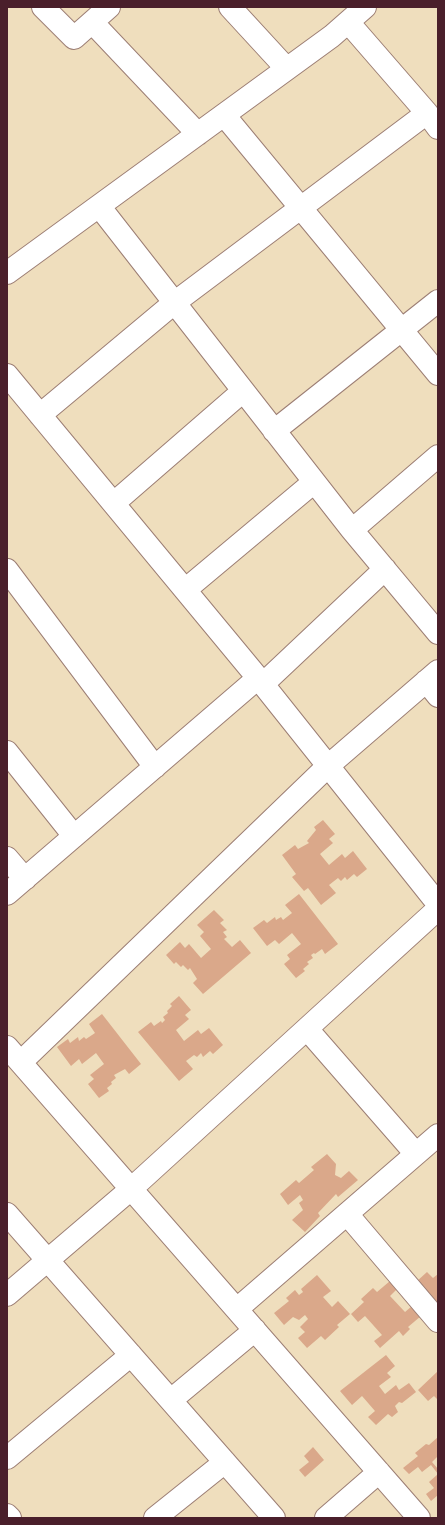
<!DOCTYPE html>
<html>
<head>
<meta charset="utf-8">
<style>
	body { margin:0 }
	#map { position:relative; width:445px; height:1525px; overflow:hidden; background:#efdebd; font-family:Itim,sans-serif }
	canvas { display:block }
	.frame { position:absolute; inset:0; border:8px solid #4a1f2b; pointer-events:none }
</style>
</head>
<body>
<div id="map">
<canvas width="445" height="1525"></canvas>
<div class="frame"></div>
</div>
<script>
const ctx = document.querySelector('canvas').getContext('2d');
ctx.lineJoin = 'round';
function fill(path, color) {
  ctx.fillStyle = color;
  ctx.fill(path, 'evenodd');
}
function shape(rows) {
  const path = new Path2D();
  for (const r of rows) {
    path.moveTo(r[0], r[1]);
    for (let i = 2; i < r.length; i += 2) path.lineTo(r[i], r[i + 1]);
  }
  return path;
}
function trace(path, color, width, dash) {
  ctx.strokeStyle = color;
  ctx.lineWidth = width;
  ctx.lineCap = dash ? 'butt' : 'round';
  ctx.setLineDash(dash || []);
  ctx.stroke(path);
}
fill(shape([
	[323,820,335,834,329,839,333,843,320,854,329,865,342,854,345,858,353,851,367,869,357,877,354,874,347,880,345,877,341,881,338,878,329,885,336,893,321,905,308,888,304,891,292,877,296,874,282,855,295,845,298,849,309,843,307,841,316,830,314,827],
	[299,894,338,944,325,954,322,949,315,954,314,953,311,955,313,958,307,962,309,964,303,969,305,971,296,978,284,964,290,959,287,955,301,944,292,933,279,944,275,940,267,946,253,928,264,920,267,923,275,917,276,920,281,917,283,920,292,913,285,905],
	[214,910,224,920,220,923,227,930,223,932,227,937,224,939,232,947,240,940,251,953,203,994,193,983,197,979,190,968,188,970,183,965,181,967,176,962,174,964,166,955,180,942,185,948,189,944,201,958,211,949,200,936,204,932,197,925],
	[179,996,191,1010,185,1015,189,1019,176,1030,184,1041,198,1030,201,1034,209,1028,223,1045,213,1054,210,1051,203,1057,201,1053,197,1057,194,1055,186,1061,193,1069,179,1081,138,1032,151,1022,154,1026,161,1021,162,1023,165,1020,163,1017,168,1013,167,1011,172,1006,170,1004],
	[102,1014,141,1064,129,1074,125,1069,114,1075,116,1078,111,1082,112,1084,107,1088,109,1091,99,1098,88,1084,94,1079,90,1075,104,1064,96,1053,82,1064,79,1059,71,1066,57,1047,68,1039,70,1043,78,1037,79,1041,84,1037,86,1039,95,1033,89,1024],
	[327,1154,336,1164,335,1175,341,1178,349,1171,358,1180,338,1197,336,1194,318,1213,320,1216,305,1232,292,1220,303,1210,299,1203,303,1200,300,1195,288,1205,280,1194,296,1180,299,1183,314,1170,311,1167],
	[427,1272,433,1278,438,1274,438,1309,416,1282],
	[317,1275,331,1291,323,1297,332,1307,338,1301,350,1314,337,1325,339,1327,325,1340,321,1336,307,1348,298,1338,305,1332,300,1327,308,1319,305,1315,299,1320,293,1317,284,1325,274,1313,289,1301,286,1298,295,1290,299,1295,303,1292,301,1289],
	[390,1281,397,1289,390,1296,405,1312,412,1306,421,1316,408,1327,410,1329,403,1336,399,1331,380,1348,374,1341,382,1335,365,1316,358,1322,351,1314,364,1302,361,1299,373,1288,377,1292],
	[386,1355,395,1366,387,1373,391,1377,379,1386,385,1394,396,1385,399,1390,409,1383,416,1392,402,1403,399,1402,395,1406,398,1412,392,1417,388,1414,376,1425,368,1417,375,1411,362,1396,352,1405,340,1391],
	[438,1371,438,1400,434,1396,428,1401,418,1390],
	[438,1437,438,1456,432,1462,438,1469,438,1495,431,1501,426,1494,434,1488,429,1482,438,1474,431,1465,422,1472,418,1467,409,1474,403,1468,418,1456,415,1453,426,1444,429,1445],
	[313,1447,324,1460,305,1477,299,1470,309,1462,304,1456]
]), '#daa88a');
const minor = shape([
	[43,7,74,38,109,7],
	[230,7,287,69],
	[92,22,198,134],
	[348,22,427,113],
	[224,115,438,374],
	[99,206,352,530,438,456],
	[7,273,332,36,365,7],
	[7,375,258,678,438,904],
	[40,415,174,303,427,113,438,128],
	[274,431,438,301],
	[114,503,243,391],
	[352,530,438,633],
	[7,570,155,767],
	[185,590,314,482],
	[426,681,438,696],
	[263,684,385,569],
	[7,752,74,836],
	[7,858,25,879],
	[7,894,258,678],
	[307,1029,416,1154],
	[7,1047,419,1518],
	[21,1062,328,766,438,671],
	[7,1214,274,1518],
	[347,1214,438,1321],
	[7,1295,131,1189,438,909],
	[237,1309,438,1135],
	[171,1400,255,1330],
	[7,1458,131,1355],
	[7,1515,10,1518],
	[155,1518,225,1462],
	[326,1518,379,1472]
]);
trace(minor, '#9c7e74', 24);
trace(minor, '#fff', 22);
</script>
</body>
</html>
